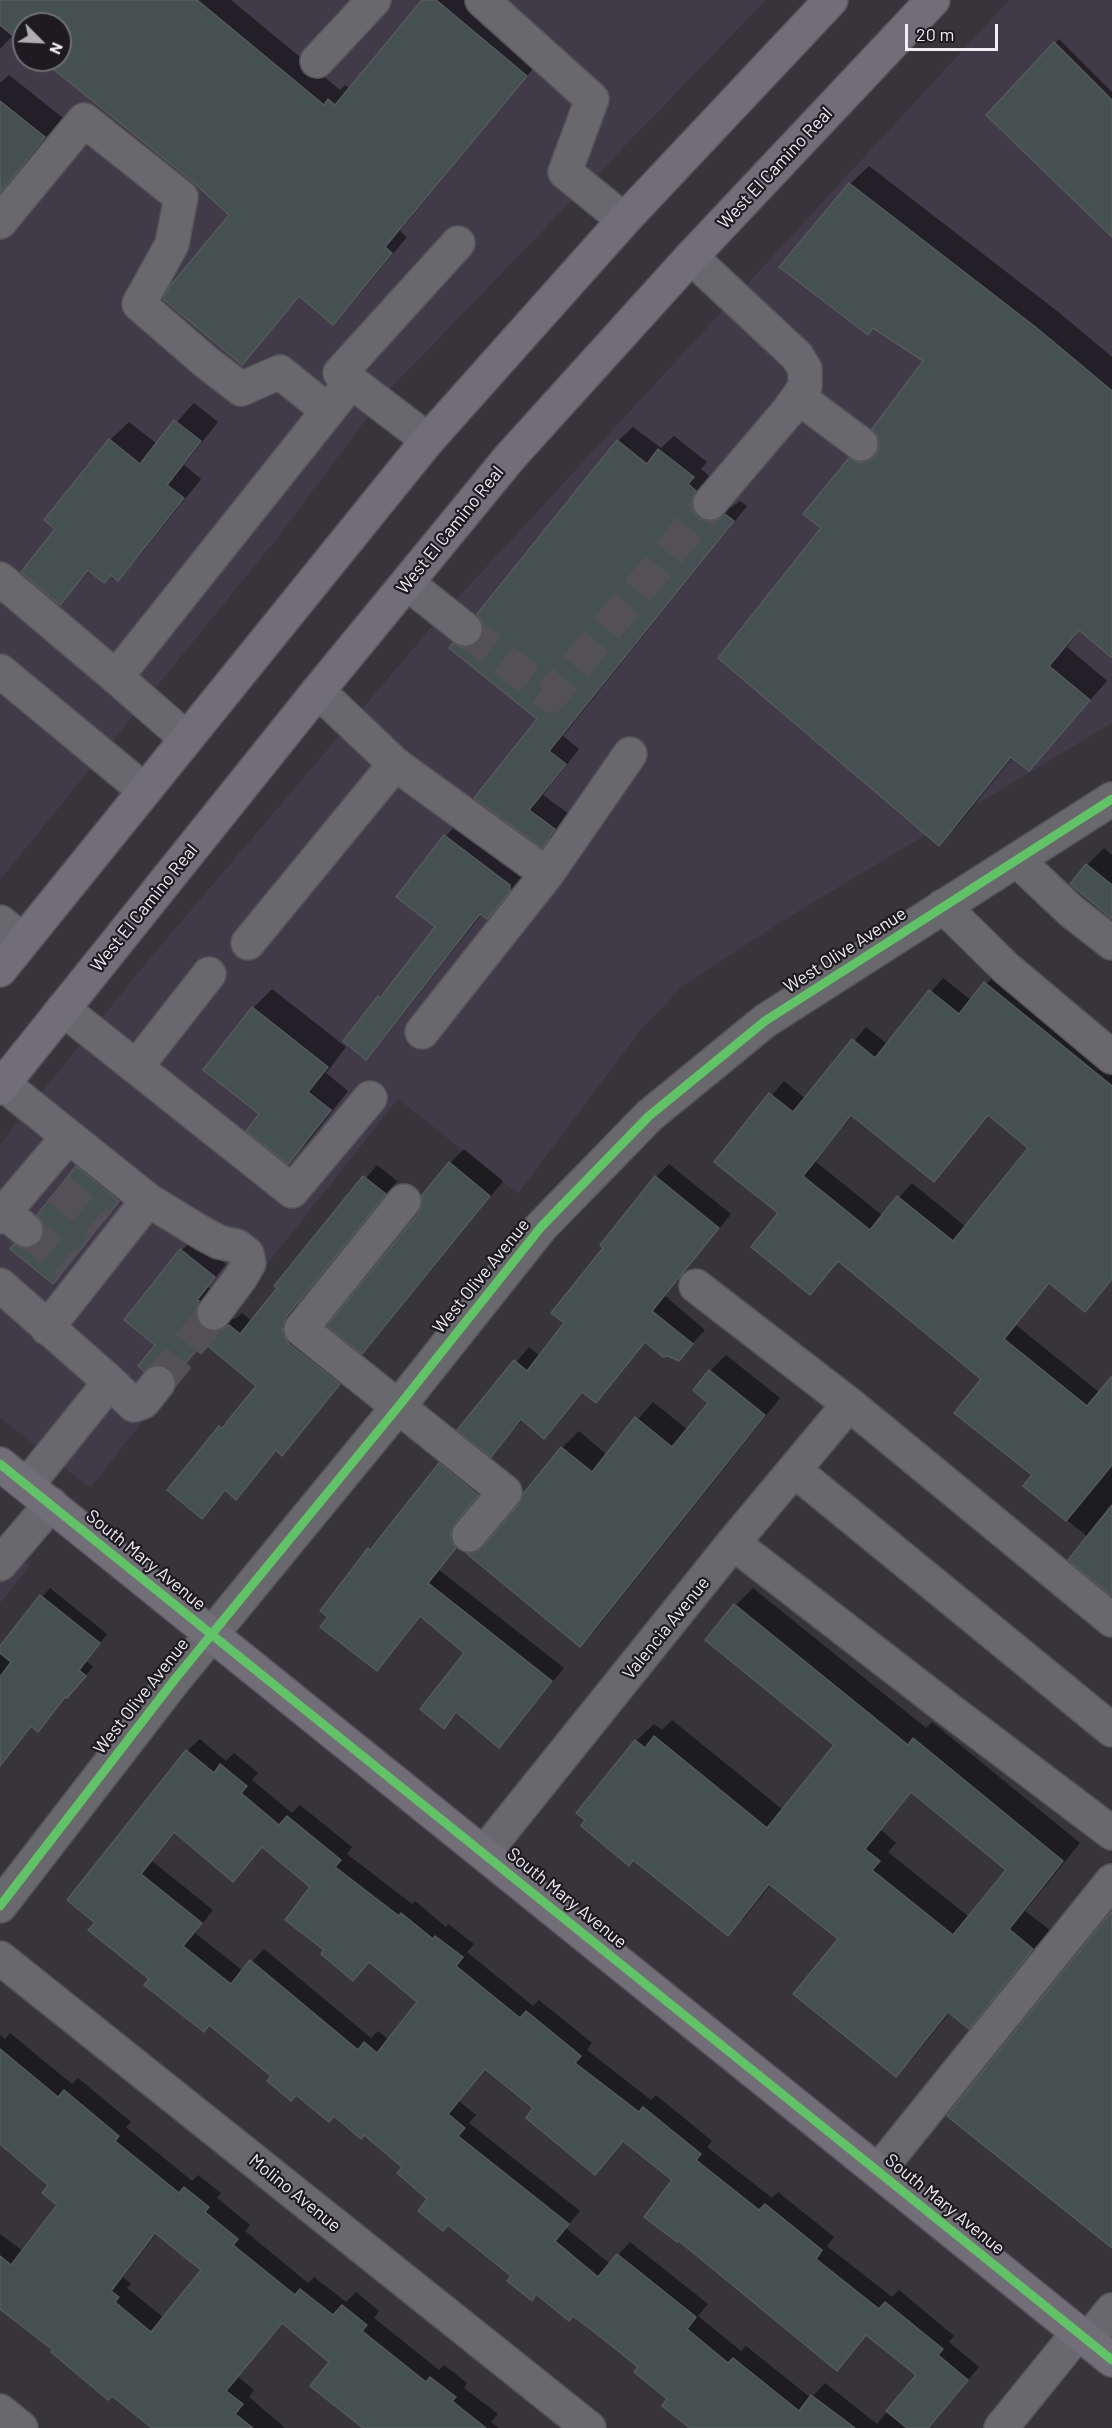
<!DOCTYPE html>
<html>
<head>
<meta charset="utf-8">
<style>
	body { margin:0 }
	#map { position:relative; width:1112px; height:2428px; overflow:hidden; background:#37353a; font-family:Barlow,sans-serif }
	canvas { display:block }
	.north { position:absolute; left:12px; top:12px; width:60px; height:60px; box-sizing:border-box; background:#1d1b20; border:2px solid #716f75; border-radius:50%; rotate:114deg; font-size:16px; font-weight:700; line-height:24px; text-align:center; color:#f0edf4 }
	.north::after { content:''; display:block; margin:auto; width:21px; height:27px; background:#afadb3; clip-path:polygon(50% 0,100% 100%,50% 72%,0 100%) }
	.scale { position:absolute; left:905px; top:24px; width:93px; height:27px; box-sizing:border-box; border:3px solid #f0edf4; border-top:0; padding-left:8px; font-size:18px; line-height:21px; white-space:nowrap; color:#f0edf4; -webkit-text-stroke:4px #1d1b20; paint-order:stroke }
</style>
</head>
<body>
<div id="map">
<canvas width="1112" height="2428"></canvas>
<div class="north">N</div>
<div class="scale">20 m</div>
</div>
<script>
const ctx = document.querySelector('canvas').getContext('2d');
ctx.lineJoin = 'round';
function fill(path, color) {
  ctx.fillStyle = color;
  ctx.fill(path, 'evenodd');
}
function shape(rows) {
  const path = new Path2D();
  for (const r of rows) {
    path.moveTo(r[0], r[1]);
    for (let i = 2; i < r.length; i += 2) path.lineTo(r[i], r[i + 1]);
  }
  return path;
}
function trace(path, color, width, dash) {
  ctx.strokeStyle = color;
  ctx.lineWidth = width;
  ctx.lineCap = dash ? 'butt' : 'round';
  ctx.setLineDash(dash || []);
  ctx.stroke(path);
}
function label(font, color, halo, rows, align = 'center') {
  ctx.font = font + ' Barlow,sans-serif';
  ctx.lineWidth = 4.5;
  ctx.setLineDash([]);
  ctx.textBaseline = 'middle';
  ctx.strokeStyle = halo;
  ctx.fillStyle = color;
  for (const [text, x, y, turn = 0] of rows) {
    ctx.save();
    ctx.translate(x, y);
    ctx.rotate((+turn || 0) * Math.PI / 180);
    ctx.textAlign = isNaN(turn) ? turn : align;
    if (halo) ctx.strokeText(text, 0, 0);
    ctx.fillText(text, 0, 0);
    ctx.restore();
  }
}
fill(shape([
	[0,0,766,0,385,394,274,542,0,880],
	[24,24,60,24,60,60,24,60],
	[1009,0,1112,0,1112,723,792,915,683,986,639,1032,518,1194,398,1099,90,1488,0,1418,0,1144,151,957,441,616],
	[0,1542,30,1566,0,1603]
]), '#403a49');
fill(shape([
	[0,0,231,0,340,90,345,85,350,89,424,0,469,0,541,59,400,231,407,237,349,307,333,323,300,296,242,363,231,215,194,181,45,60,60,60,60,24,24,24,24,43,14,34,0,49],
	[1059,39,1112,92,1112,235,988,115],
	[9,75,63,118,4,190,0,198,0,83],
	[869,166,1057,311,1112,357,1112,656,1080,630,1067,647,1107,681,1029,769,1013,757,958,825,939,844,823,528,850,459,869,440,881,445,925,361,850,184],
	[194,403,218,422,184,465,201,479,136,560,117,579,111,574,90,570,60,603,57,529,110,440,129,422,157,444],
	[633,427,661,448,674,436,707,462,701,469,709,476,706,484,721,507,732,507,740,501,747,506,563,736,579,749,543,795,569,814,557,831,542,846,476,798,539,719,454,644,469,630,478,634,485,633,618,441],
	[461,820,524,874,487,917,482,914,381,1042,366,1058,379,997,394,982,437,927,399,897,446,836],
	[1104,848,1112,855,1112,917,1087,865],
	[999,970,1112,1061,1112,1280,1085,1310,1050,1282,1016,1325,1100,1393,1112,1378,1112,1594,1088,1537,1025,1486,1034,1475,983,1379,839,1261,810,1293,780,1213,716,1162,784,1081,806,1099,866,1027,887,1044,943,978,972,1001],
	[989,1114,1030,1147,966,1227,912,1183,883,1216,815,1161,853,1115,934,1180],
	[272,989,346,1047,326,1073,348,1091,307,1143,288,1162,261,1114,205,1069,253,1008],
	[464,1149,503,1181,376,1338,362,1352,420,1214,450,1163],
	[81,1163,122,1196,58,1278,12,1249,19,1241,27,1245,38,1244,43,1240,77,1167],
	[669,1164,731,1214,665,1296,705,1330,678,1359,646,1342,596,1401,584,1391,544,1437,523,1419,491,1455,459,1430,529,1347,540,1356,566,1323,605,1248,656,1177],
	[377,1165,397,1181,298,1303,294,1313,351,1371,282,1454,277,1450,236,1498,226,1490,202,1517,220,1427,233,1416,258,1386,204,1341,175,1373,157,1345,182,1250,194,1238,226,1264,208,1287,211,1289,207,1297,224,1320,235,1319,242,1313,252,1321,279,1288,276,1286],
	[726,1355,780,1398,596,1629,580,1645,468,1553,484,1538,493,1537,521,1505,525,1495,562,1448,579,1431,607,1455,653,1402,688,1430,710,1402,710,1371],
	[453,1452,490,1481,467,1509,463,1517,468,1535,439,1570,564,1668,499,1746,458,1712,444,1727,466,1653,421,1616,377,1669,322,1611,369,1549],
	[50,1588,107,1634,86,1661,93,1667,75,1688,32,1725,16,1746,0,1759,0,1648],
	[753,1588,926,1728,932,1722,1080,1843,1025,1911,1050,1930,986,2010,968,2027,950,2012,913,2058,896,2075,840,1939,771,1884,745,1917,727,1934,636,1741,654,1724,662,1730,672,1720,783,1810,836,1744,736,1605],
	[912,1792,1008,1869,969,1917,888,1852,896,1843,881,1830],
	[200,1739,226,1761,234,1753,258,1773,252,1780,292,1813,300,1805,352,1847,347,1854,412,1904,415,1901,446,1927,448,1924,474,1944,467,1952,533,2006,539,2000,592,2043,587,2050,651,2100,656,2095,712,2141,707,2147,772,2198,778,2192,834,2237,827,2246,892,2297,899,2290,954,2336,949,2342,979,2367,928,2428,705,2428,669,2399,640,2366,574,2314,513,2276,429,2198,404,2167,364,2133,273,2075,151,1979,97,1922,187,1751],
	[175,1831,233,1880,264,1846,312,1887,353,1979,370,1961,419,2002,389,2040,378,2031,371,2038,264,1949,243,1971,195,1933,213,1910,152,1861],
	[486,2068,535,2108,595,2173,624,2140,674,2179,767,2311,766,2313,837,2369,867,2334,918,2375,877,2424,825,2383,811,2398,746,2346,741,2351,698,2316,708,2304,630,2242,610,2264,566,2228,580,2211,469,2123,476,2115,459,2101],
	[10,2033,72,2084,78,2078,131,2122,126,2127,192,2181,198,2175,221,2193,217,2198,250,2225,245,2231,308,2283,314,2277,346,2302,356,2292,379,2311,374,2318,439,2370,444,2365,467,2383,464,2388,498,2414,491,2422,499,2428,366,2428,331,2361,283,2322,238,2377,254,2390,249,2397,285,2428,153,2428,0,2307,0,2234,23,2251,59,2205,51,2185,0,2143,0,2035,5,2039],
	[157,2233,203,2270,164,2318,127,2288,131,2284,123,2277]
]), '#0007');
const building = shape([
	[0,0,197,0,324,105,328,99,335,105,422,0,436,0,527,76,385,247,392,253,333,325,299,296,242,365,163,299,170,286,229,215,193,182,42,60,60,60,60,24,24,24,24,45,0,25,0,0],
	[1054,42,1112,100,1112,237,986,115,1054,42],
	[0,101,45,137,0,193,0,101],
	[849,183,1038,329,1112,391,1112,658,1079,630,1049,666,1090,700,1029,771,1011,757,939,846,718,658,821,528,803,514,849,458,859,463,869,461,876,455,879,447,878,437,872,429,923,361,873,328,868,335,779,267,849,183],
	[174,420,201,441,167,485,184,498,118,581,111,575,104,583,88,570,60,605,21,572,55,529,44,520,109,439,140,464,174,420],
	[617,440,647,464,658,449,694,477,688,484,696,491,692,499,692,509,698,518,707,521,716,521,725,514,734,521,549,751,566,764,529,810,555,829,542,848,474,798,537,719,449,648,453,643,463,648,472,646,479,641,484,631,482,622,477,614,617,440],
	[444,835,510,885,510,891,487,919,480,914,366,1060,343,1041,378,996,380,998,435,927,396,897,444,835],
	[1086,864,1112,885,1112,919,1070,884,1086,864],
	[984,982,1112,1086,1112,1279,1085,1312,1049,1283,1004,1339,1087,1406,1112,1376,1112,1465,1066,1521,1023,1486,1032,1475,954,1413,981,1379,838,1261,810,1295,751,1247,778,1213,714,1162,769,1093,793,1112,852,1039,875,1058,929,990,959,1014,984,982],
	[851,1115,934,1182,988,1115,1028,1148,953,1241,897,1196,870,1230,803,1176,851,1115],
	[252,1007,328,1067,308,1092,331,1110,288,1164,246,1131,259,1114,203,1070,252,1007],
	[449,1162,490,1196,362,1354,327,1326,419,1213,422,1204,422,1195,449,1162],
	[76,1166,119,1201,53,1284,10,1249,14,1244,22,1248,32,1248,41,1241,44,1234,44,1224,37,1215,76,1166],
	[363,1176,386,1194,286,1317,282,1327,284,1336,289,1344,340,1384,282,1456,276,1450,236,1500,225,1490,202,1519,167,1490,219,1426,222,1428,256,1386,203,1342,175,1375,169,1368,160,1364,152,1365,144,1371,138,1366,155,1345,124,1320,180,1249,215,1277,197,1300,199,1301,196,1310,197,1321,203,1328,211,1331,221,1330,229,1325,240,1334,277,1288,274,1286,363,1176],
	[655,1176,719,1228,652,1311,693,1344,679,1361,668,1356,663,1357,645,1342,596,1403,582,1392,544,1439,521,1419,491,1457,457,1430,514,1360,527,1371,564,1323,551,1313,603,1248,600,1245,655,1176],
	[709,1370,765,1415,580,1647,466,1553,475,1553,483,1547,519,1504,523,1494,561,1447,592,1472,635,1417,672,1447,708,1403,693,1390,709,1370],
	[439,1463,478,1495,455,1523,451,1531,451,1541,456,1548,428,1583,552,1681,499,1748,456,1712,444,1729,420,1709,464,1653,420,1616,377,1671,320,1627,328,1617,320,1611,368,1548,370,1550,439,1463],
	[1112,1505,1112,1596,1068,1560,1112,1505],
	[40,1595,100,1643,79,1670,86,1676,67,1698,65,1697,38,1732,31,1726,0,1766,0,1677,11,1662,0,1653,0,1646,40,1595],
	[734,1604,908,1745,913,1738,1063,1861,1009,1929,1033,1949,969,2029,948,2012,896,2077,793,1994,838,1939,769,1884,728,1936,633,1860,629,1866,581,1826,585,1820,576,1813,635,1740,645,1748,654,1736,767,1828,834,1745,705,1640,734,1604],
	[911,1792,1006,1870,953,1935,872,1870,880,1861,865,1849,911,1792],
	[186,1750,214,1773,220,1764,247,1786,241,1793,279,1825,287,1816,341,1860,335,1867,399,1916,401,1913,433,1939,435,1936,463,1957,456,1966,483,1988,520,2018,526,2011,581,2056,575,2063,639,2112,643,2107,701,2154,696,2160,759,2210,765,2204,822,2250,816,2259,879,2309,885,2302,943,2349,938,2355,968,2380,928,2428,907,2428,886,2411,916,2375,866,2335,837,2371,679,2241,677,2242,644,2217,672,2180,623,2141,595,2175,526,2118,533,2108,485,2069,448,2114,465,2128,458,2136,569,2224,555,2241,598,2277,617,2254,696,2317,687,2329,728,2363,733,2358,799,2411,811,2395,855,2428,690,2428,662,2406,667,2399,634,2372,638,2367,602,2338,573,2316,569,2321,536,2294,532,2301,507,2281,511,2276,448,2225,443,2231,418,2211,427,2199,397,2173,402,2167,364,2135,361,2139,334,2116,329,2122,296,2095,291,2101,267,2081,271,2076,209,2025,204,2032,144,1985,149,1979,88,1930,95,1923,67,1900,186,1750],
	[174,1832,233,1882,262,1847,310,1887,285,1920,324,1950,321,1954,353,1981,369,1962,417,2002,377,2053,364,2042,358,2050,250,1960,231,1984,183,1946,202,1923,141,1874,174,1832],
	[1112,1911,1112,2248,947,2116,1112,1911],
	[0,2049,58,2097,64,2090,119,2136,115,2141,179,2193,184,2187,209,2207,205,2212,238,2239,233,2245,295,2295,300,2289,333,2315,342,2305,367,2325,362,2331,426,2382,430,2377,456,2397,452,2401,486,2428,363,2428,310,2386,329,2362,282,2323,226,2391,243,2404,235,2414,253,2428,152,2428,112,2396,108,2400,51,2352,53,2350,0,2309,0,2256,11,2265,57,2205,42,2193,48,2185,0,2144,0,2049],
	[155,2233,201,2270,151,2332,115,2302,119,2297,111,2291,155,2233]
]);
fill(building, '#455050');
trace(building, '#57595a', 1.5);
trace(shape([
	[465,629,551,696,710,503],
	[58,1188,101,1225],
	[26,1230,69,1264],
	[158,1383,214,1313]
]), '#535156', 33, [33, 16]);
const minor = shape([
	[482,0,592,99,565,172,624,220],
	[317,61,374,0],
	[0,222,84,120,181,197,172,244,139,304,206,362,241,389,280,372,328,411],
	[691,257,797,356,805,369,805,387,789,410,710,503],
	[798,397,861,444],
	[428,440,340,373,458,243],
	[0,579,116,677],
	[407,583,465,629],
	[0,671,144,790],
	[318,691,395,764,547,874,422,1032],
	[186,738,116,677,351,382],
	[1017,860,1071,911,1112,943],
	[547,874,630,754],
	[943,906,1006,968,1112,1057],
	[0,922,23,940],
	[248,943,395,764],
	[63,1009,292,1191,370,1098],
	[136,1067,209,974],
	[3,1084,148,1200,47,1328],
	[148,1200,202,1233,219,1242,237,1246,247,1254,249,1263,241,1277,214,1313],
	[404,1201,301,1329,505,1492,469,1535],
	[4,1212,26,1230],
	[0,1217,68,1137],
	[0,1285,110,1382,27,1485],
	[696,1286,849,1404,1112,1620],
	[110,1382,134,1405,143,1402,158,1383],
	[794,1470,1112,1730],
	[733,1543,948,1709,1112,1833],
	[0,1564,51,1504],
	[484,1853,733,1543,849,1404],
	[0,1906,175,1679,398,1407,541,1227,649,1116,765,1021,1112,799],
	[0,1958,589,2428],
	[879,2170,1112,1881],
	[1087,2341,1112,2310],
	[0,2411,21,2428],
	[1001,2428,1078,2333]
]);
const major = shape([
	[0,970,428,440,624,220,831,0],
	[0,1088,318,691,510,457,691,257,933,0],
	[0,1464,1112,2360]
]);
trace(minor, '#565358', 36);
trace(major, '#565358', 36);
trace(minor, '#69686c', 33);
trace(major, '#726e77', 33);
trace(shape([
	[0,1464,1112,2360],
	[0,1906,175,1679,398,1407,541,1227,649,1116,765,1021,1112,799]
]), '#61c268', 9);
label('18px', '#f0edf4', '#1d1b20', [
	["West El Camino Real",775,168,-47],
	["West El Camino Real",450,530,-51],
	["West El Camino Real",144,908,-51],
	["West Olive Avenue",845,950,-33],
	["West Olive Avenue",481,1276,-51],
	["South Mary Avenue",146,1560,39],
	["Valencia Avenue",666,1628,-51],
	["West Olive Avenue",141,1696,-52],
	["South Mary Avenue",567,1898,39],
	["Molino Avenue",295,2193,39],
	["South Mary Avenue",945,2204,39]
]);
</script>
</body>
</html>
